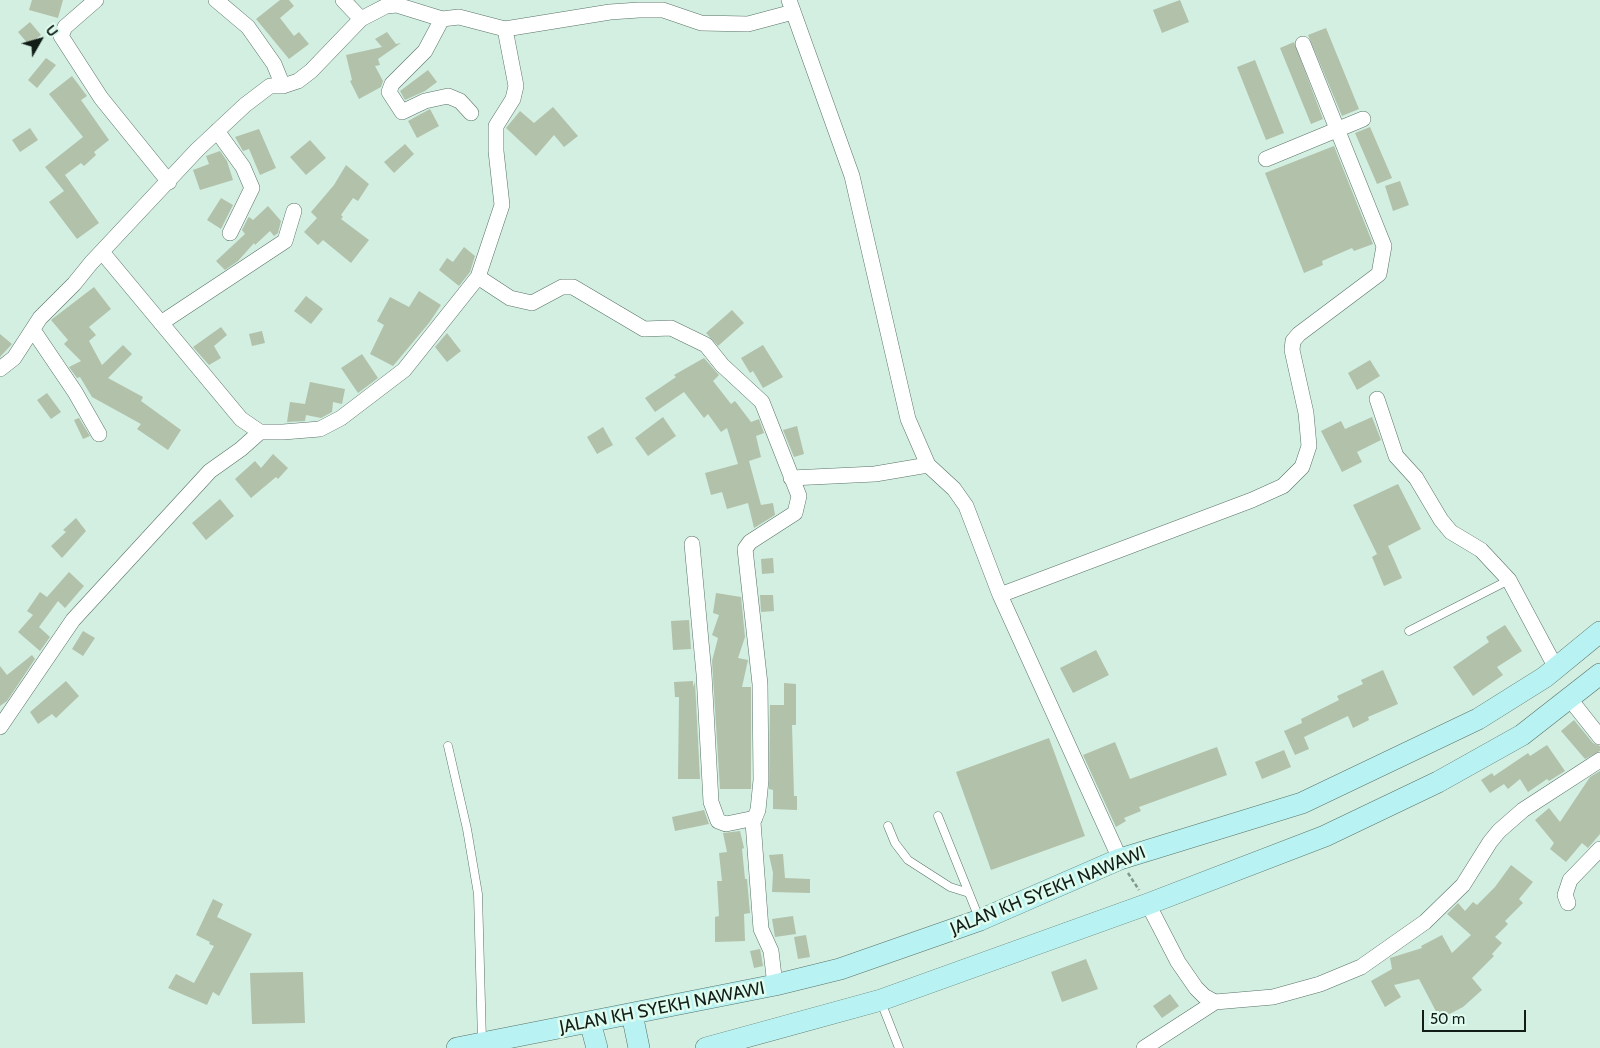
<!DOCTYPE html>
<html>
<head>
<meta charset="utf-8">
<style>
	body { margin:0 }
	#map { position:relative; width:1600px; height:1048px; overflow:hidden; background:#d2efe1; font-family:Cabin,sans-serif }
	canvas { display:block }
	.north { position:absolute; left:15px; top:15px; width:50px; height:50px; -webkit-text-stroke:4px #dffcef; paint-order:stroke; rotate:52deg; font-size:14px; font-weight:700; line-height:20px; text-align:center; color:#121d18 }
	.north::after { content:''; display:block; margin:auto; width:18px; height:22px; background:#121d18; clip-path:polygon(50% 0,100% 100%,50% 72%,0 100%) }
	.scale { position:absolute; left:1422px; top:1010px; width:104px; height:22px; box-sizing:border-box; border:2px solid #121d18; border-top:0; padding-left:6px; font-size:15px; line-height:18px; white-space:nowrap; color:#121d18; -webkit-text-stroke:4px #dffcef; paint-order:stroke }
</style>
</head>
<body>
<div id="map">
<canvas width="1600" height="1048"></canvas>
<div class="north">U</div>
<div class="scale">50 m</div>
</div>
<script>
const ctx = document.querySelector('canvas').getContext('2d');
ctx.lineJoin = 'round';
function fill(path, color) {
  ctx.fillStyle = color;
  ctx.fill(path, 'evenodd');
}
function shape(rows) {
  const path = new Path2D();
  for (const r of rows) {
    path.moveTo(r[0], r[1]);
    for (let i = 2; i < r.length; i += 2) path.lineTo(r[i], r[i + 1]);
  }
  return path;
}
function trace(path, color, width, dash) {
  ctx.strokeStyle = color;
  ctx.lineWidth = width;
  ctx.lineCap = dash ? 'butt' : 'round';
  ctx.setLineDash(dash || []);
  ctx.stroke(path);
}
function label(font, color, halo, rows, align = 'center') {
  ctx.font = font + ' Cabin,sans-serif';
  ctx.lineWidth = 5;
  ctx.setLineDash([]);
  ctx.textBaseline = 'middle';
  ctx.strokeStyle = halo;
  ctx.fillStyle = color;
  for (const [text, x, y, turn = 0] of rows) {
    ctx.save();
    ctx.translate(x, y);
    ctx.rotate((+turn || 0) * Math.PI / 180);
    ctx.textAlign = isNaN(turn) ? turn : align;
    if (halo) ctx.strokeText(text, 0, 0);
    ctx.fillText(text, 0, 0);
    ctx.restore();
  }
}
fill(shape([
	[32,0,63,0,58,18,29,10],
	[280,0,289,0,294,6,280,18,294,36,299,32,309,44,289,59,256,19],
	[1180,0,1189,22,1162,33,1153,10],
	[30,22,41,35,29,45,18,32],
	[1326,28,1359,109,1342,116,1308,35],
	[387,32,396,44,401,43,378,59,380,65,375,66,383,81,381,87,359,99,350,81,352,80,346,55,382,47,375,39],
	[1294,42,1323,119,1311,124,1280,48],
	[46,58,56,65,37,88,28,80],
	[1255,60,1284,133,1266,140,1237,67],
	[428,70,437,82,425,91,405,100,400,91],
	[72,76,87,96,81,100,109,140,94,152,96,155,84,166,81,163,65,175,99,223,77,239,49,202,64,191,45,167,83,137,49,94],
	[553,107,578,136,564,147,554,135,536,156,506,128,520,111,534,123],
	[430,109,439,126,417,138,408,121],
	[1370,127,1392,178,1377,184,1355,133],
	[30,128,38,140,20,152,12,140],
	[259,129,276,168,260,175,249,149,243,151,235,137],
	[310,140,326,158,306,175,290,157],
	[405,144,414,154,394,173,384,162],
	[1334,146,1373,244,1354,251,1352,248,1322,261,1323,265,1304,273,1265,173],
	[220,151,227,161,233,180,200,190,193,170,209,164,206,156],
	[346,165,369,184,358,201,353,198,341,215,343,217,341,219,369,240,351,263,323,240,318,245,304,232,317,218,311,212,334,185],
	[1400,181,1409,205,1393,211,1385,186],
	[221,198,233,205,221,229,207,220],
	[268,206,281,221,278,233,274,236,270,231,255,245,254,243,238,261,225,270,216,261,245,234,242,230,248,218,249,217,253,220],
	[464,247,475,256,470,272,459,286,439,270,447,258,453,262],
	[94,287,111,309,89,327,96,335,89,341,102,365,123,345,132,354,108,378,143,397,141,401,181,430,168,450,137,429,141,424,92,397,80,377,77,378,69,367,81,361,64,344,68,340,51,320],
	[419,291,441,305,429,323,393,366,370,354,384,325,377,321,390,297,409,307],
	[306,296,323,309,311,324,294,311],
	[732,310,744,323,718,346,706,333],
	[221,327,227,335,214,346,221,358,209,365,193,347],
	[262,331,265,343,252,346,249,334],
	[447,333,461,351,447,362,435,347],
	[0,334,12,344,0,357],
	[763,345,783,377,763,388,753,371,750,373,741,358],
	[362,354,378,378,358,393,341,368],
	[704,358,719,375,713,381,731,404,735,401,751,422,759,419,764,433,756,436,761,457,749,461,761,505,773,503,775,515,754,528,748,503,727,509,722,492,711,495,705,473,738,464,727,428,721,432,708,414,704,418,684,392,655,412,645,398,676,377,674,375],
	[1370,360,1380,376,1357,390,1348,373],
	[310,382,345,389,342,404,333,402,332,412,321,418,306,415,305,421,287,422,290,402,305,404],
	[47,393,61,412,51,419,37,400],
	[663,417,676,436,648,456,635,438],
	[1372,417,1381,440,1357,452,1362,462,1342,472,1321,431,1341,421,1345,429],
	[79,418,90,436,83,439,74,420],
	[797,426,804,454,794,457,783,430],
	[603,427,613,445,597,454,587,437],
	[273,454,288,468,278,479,276,477,251,498,235,479,255,461,261,468],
	[1398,484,1421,529,1388,546,1402,578,1384,586,1372,557,1377,554,1353,505],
	[220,499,234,516,206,540,192,523],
	[76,518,86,531,62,558,51,546,66,532,63,530],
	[773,558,774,573,762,574,761,559],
	[69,572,84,586,65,608,58,601,39,627,50,637,40,651,18,632,33,615,27,611,40,592,47,597],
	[716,593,741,597,745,637,738,658,748,660,742,687,751,687,751,789,720,789,712,661,718,638,712,635,719,615,713,613],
	[760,595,773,595,774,611,761,612],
	[689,620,691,649,673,650,671,621],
	[1505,625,1522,651,1497,667,1503,675,1473,696,1453,667,1489,642,1486,637],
	[83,631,95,638,83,656,72,649],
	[1096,650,1109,675,1073,693,1060,668],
	[32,655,35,659,7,701,0,706,0,666,7,675],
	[1383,670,1398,704,1368,717,1369,720,1353,728,1348,716,1304,737,1309,749,1295,755,1284,731,1302,723,1301,719,1339,700,1337,696,1363,684,1361,680],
	[66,681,79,696,56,718,52,714,38,724,30,712],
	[693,681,693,687,695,682,700,779,678,779,679,697,675,697,674,682],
	[784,683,796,684,796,725,792,725,794,796,797,796,797,810,773,809,773,790,769,789,770,705,784,705],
	[1574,720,1593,743,1600,746,1600,751,1585,759,1561,731],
	[1049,738,1085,836,991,870,956,772],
	[1115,742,1130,779,1217,747,1227,775,1139,807,1141,811,1124,818,1126,821,1116,827,1083,755],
	[1547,745,1565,771,1549,781,1547,779,1528,792,1520,779,1508,789,1504,784,1490,793,1481,780,1492,773,1494,776,1528,753,1530,756],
	[1284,750,1291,767,1262,779,1255,762],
	[1600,771,1600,834,1588,848,1582,843,1566,862,1550,849,1554,843,1535,820,1549,808,1560,822,1590,777],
	[704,810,709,824,675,831,672,817],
	[740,831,744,848,742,849,745,879,747,879,750,913,744,914,745,941,715,942,715,917,719,916,717,881,722,881,719,853,727,852,723,833],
	[783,854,785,878,810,879,810,893,772,892,773,873,769,855],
	[1511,865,1533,882,1519,899,1523,903,1505,921,1508,924,1495,937,1502,943,1492,954,1494,956,1472,978,1482,990,1463,1007,1440,1019,1419,979,1394,985,1401,997,1385,1007,1371,981,1392,969,1390,958,1422,948,1421,946,1442,935,1452,953,1471,935,1447,914,1458,903,1465,911,1473,902,1477,905,1495,887],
	[213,899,223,904,217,917,252,934,219,996,213,992,207,1005,168,988,176,974,194,983,214,946,209,944,210,942,196,935],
	[793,916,796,934,775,937,772,919],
	[806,935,810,957,798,959,794,937],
	[760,949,763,966,754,968,750,951],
	[1086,959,1098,989,1062,1002,1051,972],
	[303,972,305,1023,252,1024,250,973],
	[1170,994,1179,1006,1162,1018,1153,1006]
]), '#b2c1aa');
const lane = shape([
	[1409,631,1509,580],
	[448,746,467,829,478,894,482,1041],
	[938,816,979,918],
	[888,826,895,843,908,860,950,887,969,893],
	[881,1002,899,1048]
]);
const street = shape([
	[96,0,65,27,61,36,101,98,169,182],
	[216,0,248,27,274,64,283,86],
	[343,0,361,19],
	[789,0,852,176,908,419,928,465,954,489,966,506,1000,595,1120,859],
	[442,19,425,51,392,84,389,92,402,112,425,101,448,96,460,101,471,113],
	[217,131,243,167,252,188,230,233],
	[1266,159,1363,119],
	[102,252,241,419,260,432,283,432,320,429,341,418,404,370,478,277,502,205,496,151,496,126,513,99,516,86,505,29],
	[478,277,510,298,532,303,562,287,573,287,644,329,671,328,706,345,722,365,762,402,799,496,795,513,750,542,745,549,760,684,761,780,758,810,753,822,761,929,771,951,775,985],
	[161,323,285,241,294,211],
	[33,330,75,392,99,434],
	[0,369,14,358,40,318,74,284,91,263,197,150,245,105,270,86,283,86,298,81,311,71,361,19,386,6,397,5,442,19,459,17,505,29,610,12,639,10,663,10,701,23,748,24,793,12],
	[1377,399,1396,456,1416,478,1441,520,1451,532,1481,550,1509,580,1556,668],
	[791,478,875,474,928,465],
	[692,544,704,674,711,802,718,821,726,824,755,818],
	[1000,595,1252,500,1283,486,1302,467,1309,446,1306,413,1292,350,1293,341,1299,334,1379,274,1384,246,1303,44],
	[1569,698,1600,737],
	[0,727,73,620,210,471,241,449,260,432],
	[1568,903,1565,895,1570,880,1600,849],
	[1148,904,1178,962,1196,988,1204,996,1215,1002,1273,997,1320,984,1361,967,1425,922,1463,885,1490,842,1499,831,1523,810,1600,760],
	[1144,1048,1215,1002]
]);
const secondary = shape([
	[632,1014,639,1048],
	[590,1022,597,1048],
	[457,1048,775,985,840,969,980,920,1120,859,1302,803,1478,719,1545,677,1600,632],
	[706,1048,881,1000,1148,904,1325,836,1438,782,1522,735,1600,674]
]);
trace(lane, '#597367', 9);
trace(street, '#597367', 16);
trace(secondary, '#597367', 22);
trace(shape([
	[1128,873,1139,890]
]), '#81978d', 2.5, [4, 2.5]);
trace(lane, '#fff', 8);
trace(street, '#fff', 15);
trace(secondary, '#b9f2f3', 21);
label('18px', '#121d18', '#dffcef', [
	["JALAN KH SYEKH NAWAWI",1048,891,-22],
	["JALAN KH SYEKH NAWAWI",662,1008,-11]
]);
</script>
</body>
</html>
